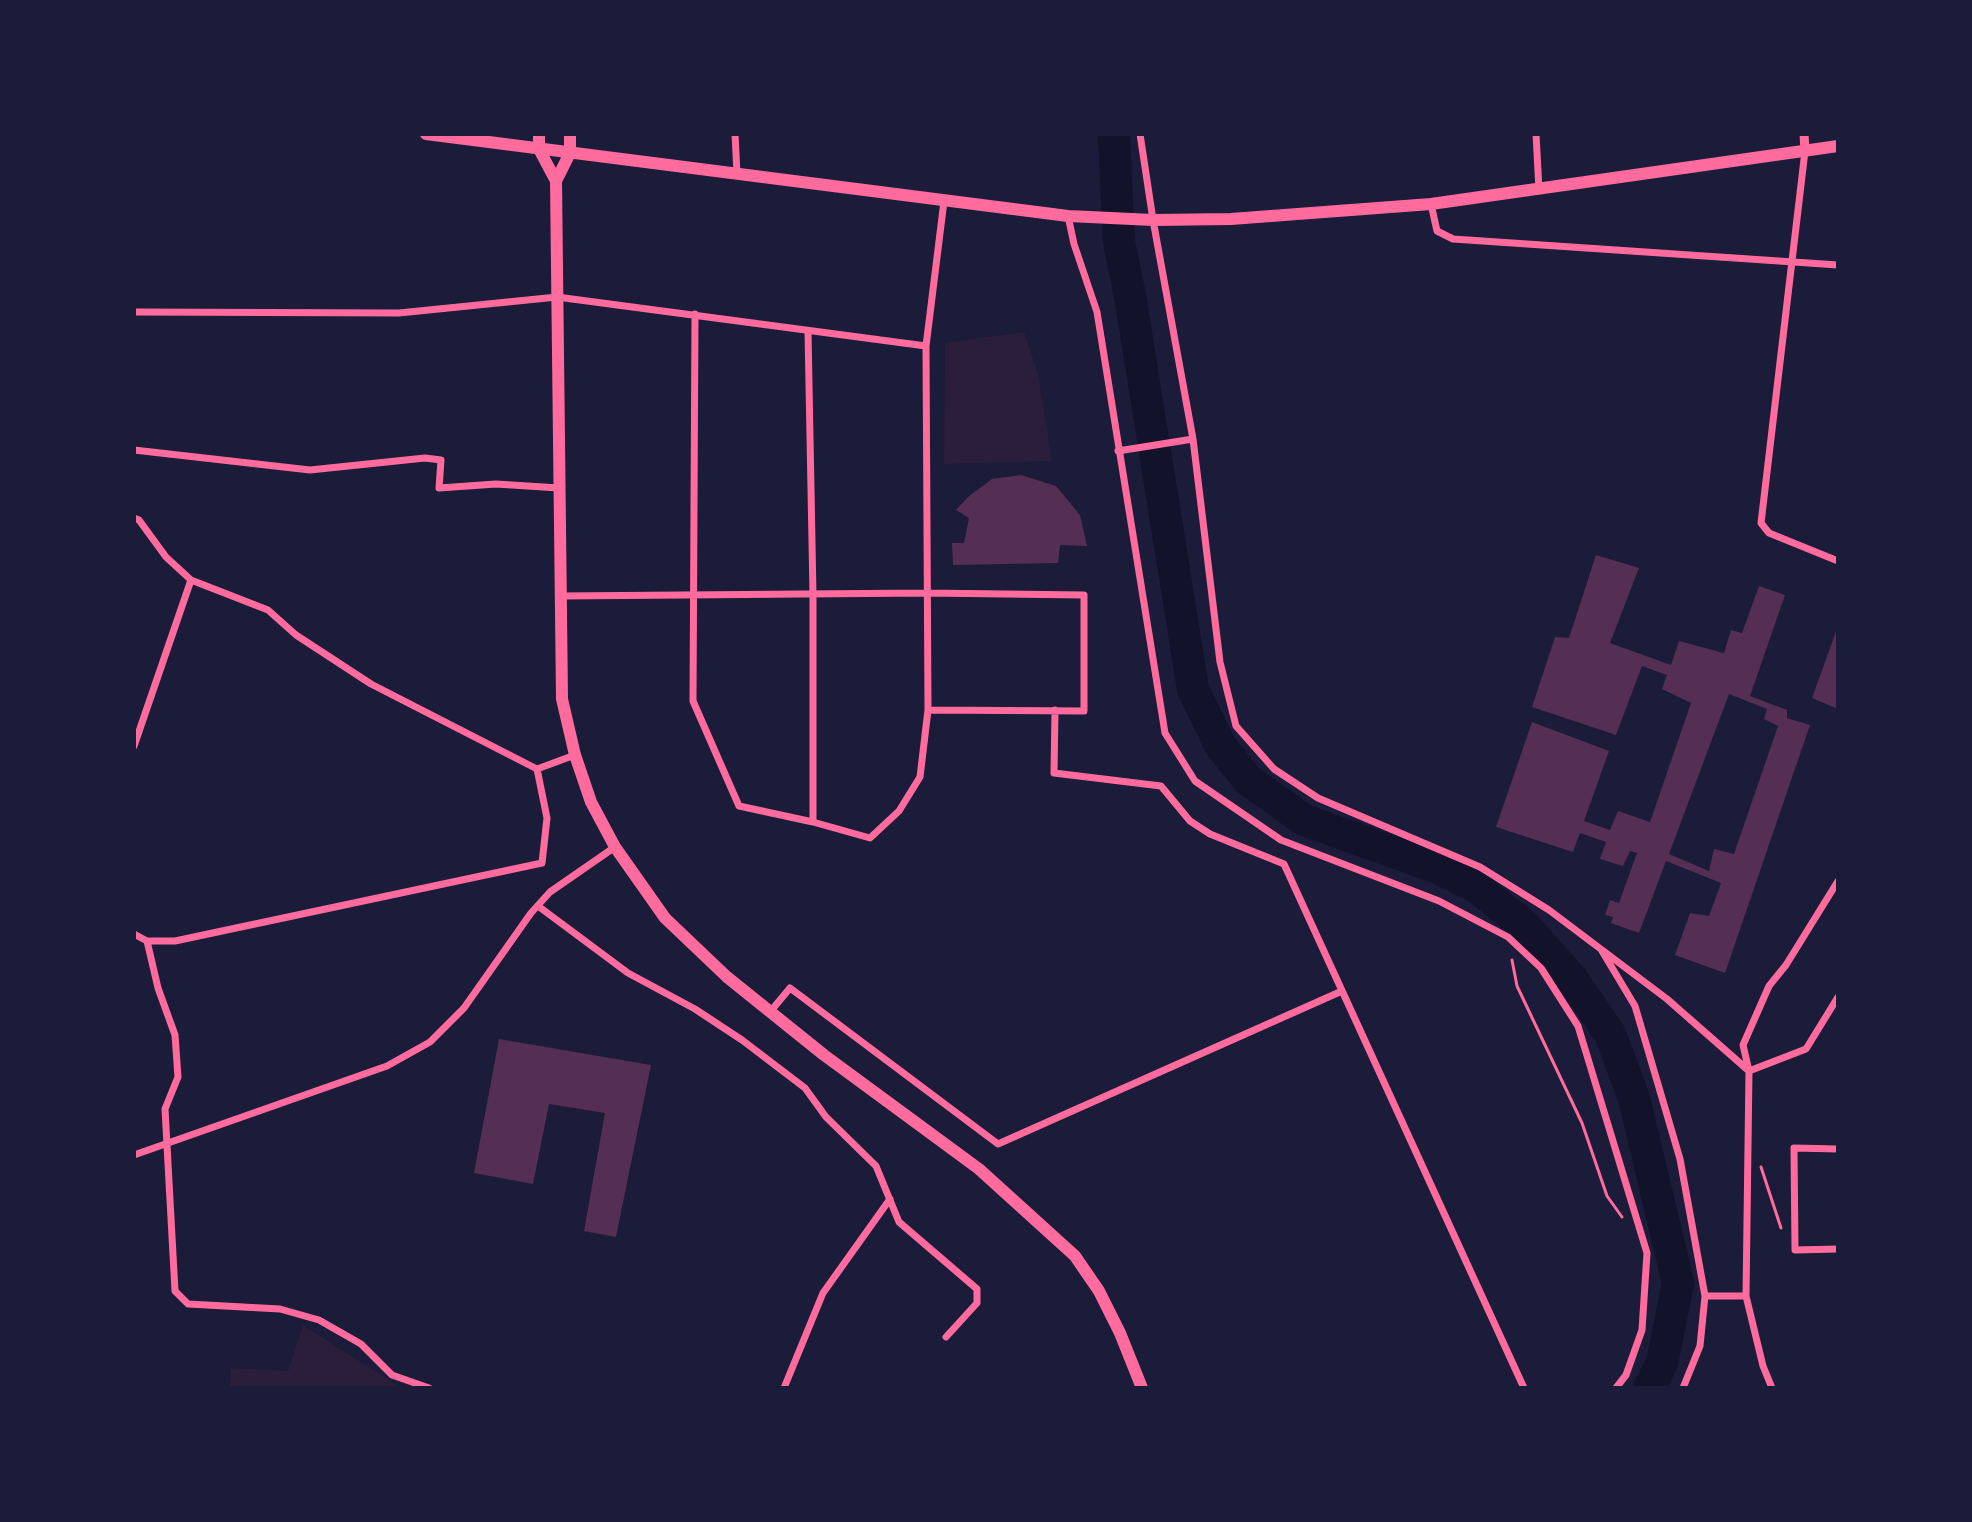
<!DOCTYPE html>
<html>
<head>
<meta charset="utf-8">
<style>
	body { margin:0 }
	#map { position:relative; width:1972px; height:1522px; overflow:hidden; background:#1b1b3a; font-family:"Roboto Serif",serif }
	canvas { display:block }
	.frame { position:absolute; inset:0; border:136px solid #1b1b3a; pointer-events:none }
</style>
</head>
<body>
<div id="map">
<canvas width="1972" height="1522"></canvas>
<div class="frame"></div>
</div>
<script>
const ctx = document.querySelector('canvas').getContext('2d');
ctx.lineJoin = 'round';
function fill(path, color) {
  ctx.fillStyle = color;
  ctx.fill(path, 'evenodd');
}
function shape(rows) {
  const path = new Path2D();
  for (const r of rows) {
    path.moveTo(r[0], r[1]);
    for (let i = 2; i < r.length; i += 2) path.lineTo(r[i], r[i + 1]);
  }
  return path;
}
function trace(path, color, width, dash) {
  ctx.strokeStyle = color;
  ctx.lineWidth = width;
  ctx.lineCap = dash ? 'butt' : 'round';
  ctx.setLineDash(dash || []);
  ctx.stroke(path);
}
fill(shape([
	[1024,332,1038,374,1052,461,944,464,945,343],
	[303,1325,401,1388,223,1388,230,1385,231,1368,288,1371]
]), '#2a1e3b');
trace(shape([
	[1114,134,1119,242,1130,296,1193,689,1220,745,1248,780,1304,820,1438,868,1478,888,1525,926,1573,980,1610,1034,1634,1098,1678,1283,1662,1363,1649,1388]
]), '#12122b', 32);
fill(shape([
	[1021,475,1056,486,1080,515,1087,546,1060,545,1058,563,953,565,952,543,964,543,969,518,956,510,968,497,992,479],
	[1596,555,1639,568,1610,643,1671,665,1679,641,1724,653,1731,630,1742,633,1759,586,1785,595,1750,696,1787,710,1787,718,1810,725,1725,973,1675,955,1690,913,1709,916,1721,883,1666,861,1639,933,1611,923,1613,917,1605,915,1610,900,1619,903,1637,853,1630,851,1623,866,1600,859,1606,842,1580,833,1573,852,1496,827,1532,722,1609,751,1584,821,1610,830,1618,811,1650,822,1691,703,1662,689,1667,675,1642,666,1616,735,1532,707,1555,637,1569,638],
	[1729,694,1767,709,1764,719,1778,726,1734,854,1714,849,1709,871,1669,854],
	[1838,626,1838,709,1812,698],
	[499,1039,651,1065,616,1237,584,1231,605,1113,549,1104,533,1184,474,1173]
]), '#542f53');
trace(shape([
	[1512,960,1517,986,1582,1123,1607,1196,1622,1217],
	[1761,1167,1781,1228]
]), '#ff6b9d', 3);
trace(shape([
	[735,134,737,174],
	[1140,134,1153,220,1193,439,1220,662,1236,726,1274,769,1318,798,1480,867,1549,910,1667,999,1749,1071],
	[1536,134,1539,190],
	[1805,151,1761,523,1769,533,1838,561],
	[1431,204,1437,231,1453,239,1838,265],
	[1068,216,1074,244,1097,312,1165,733,1195,781,1281,840,1439,901,1508,937,1541,968,1578,1026,1647,1253,1642,1330,1626,1375,1616,1388],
	[134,312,399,313,557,297,926,346],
	[695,314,693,701,739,806,813,822,870,838,899,811,920,777,928,710,926,346,944,201],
	[808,331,813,595,813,822],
	[134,450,310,470,425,458,441,460,439,488,496,484,559,488],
	[1118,451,1193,439],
	[134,518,139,520,166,557,191,580,268,610,296,635,371,684,537,769,575,755],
	[561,596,926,593,1084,595,1084,711,928,710],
	[1055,710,1054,773,1161,786,1190,821,1210,834,1284,864,1524,1388],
	[134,746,191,580],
	[538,906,628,973,695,1009,742,1040,805,1088,826,1117,876,1166,899,1222,977,1289,977,1303,946,1337],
	[134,934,147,941,175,941,542,863,547,818,537,769],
	[147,941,158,988,175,1035,178,1077,165,1109,175,1291,188,1304,280,1309,319,1320,361,1344,392,1375,429,1388],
	[1602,951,1635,1006,1680,1159,1705,1296,1700,1346,1683,1388],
	[770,1012,790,988,998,1144,1342,991],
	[1749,1071,1806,1049,1838,997],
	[1838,1149,1794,1148,1795,1250,1838,1249],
	[134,1155,387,1066,430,1042,464,1008,531,913,550,892,615,847],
	[1705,1296,1746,1296,1749,1071,1743,1045,1769,986,1786,965,1838,881],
	[1746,1296,1763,1366,1772,1388],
	[784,1388,823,1293,890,1199]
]), '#ff6b9d', 7);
trace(shape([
	[1804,134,1805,151]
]), '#ff6b9d', 9);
trace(shape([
	[539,134,539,149,556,181],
	[570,134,570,153,556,181,562,699,575,755,591,802,615,847,665,918,727,977,824,1055,979,1169,1075,1256,1099,1291,1120,1333,1142,1388]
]), '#ff6b9d', 12);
trace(shape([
	[426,134,1068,216,1153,220,1231,219,1431,204,1838,146]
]), '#ff6b9d', 12);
</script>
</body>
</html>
